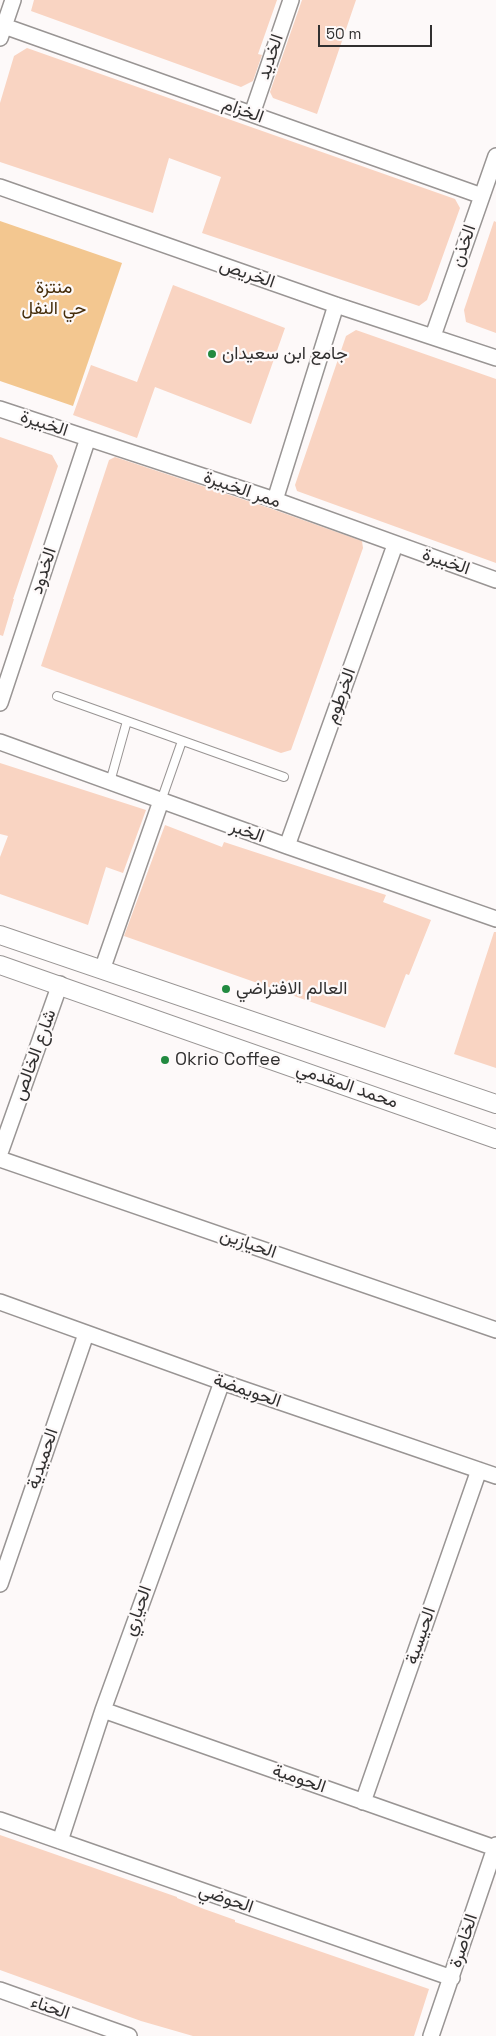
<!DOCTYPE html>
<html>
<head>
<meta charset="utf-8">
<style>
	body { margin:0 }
	#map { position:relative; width:496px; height:2036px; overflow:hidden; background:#fdf9f9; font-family:"Space Grotesk",sans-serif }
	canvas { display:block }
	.scale { position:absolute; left:318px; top:25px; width:114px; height:22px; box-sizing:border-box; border:2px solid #313030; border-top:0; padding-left:6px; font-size:15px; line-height:18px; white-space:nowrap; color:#313030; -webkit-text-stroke:4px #fdf9f9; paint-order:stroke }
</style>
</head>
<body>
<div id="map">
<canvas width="496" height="2036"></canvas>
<div class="scale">50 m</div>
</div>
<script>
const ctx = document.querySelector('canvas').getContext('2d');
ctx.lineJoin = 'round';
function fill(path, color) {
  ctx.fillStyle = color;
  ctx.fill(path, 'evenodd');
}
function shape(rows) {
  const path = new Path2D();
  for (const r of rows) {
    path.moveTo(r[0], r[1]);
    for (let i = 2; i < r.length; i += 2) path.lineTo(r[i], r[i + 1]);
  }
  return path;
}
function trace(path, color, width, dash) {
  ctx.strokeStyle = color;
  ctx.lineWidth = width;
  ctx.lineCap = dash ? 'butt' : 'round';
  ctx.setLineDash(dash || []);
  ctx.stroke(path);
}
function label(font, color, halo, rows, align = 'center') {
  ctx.font = font + ' "Space Grotesk",Vazirmatn,sans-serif';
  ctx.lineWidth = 4.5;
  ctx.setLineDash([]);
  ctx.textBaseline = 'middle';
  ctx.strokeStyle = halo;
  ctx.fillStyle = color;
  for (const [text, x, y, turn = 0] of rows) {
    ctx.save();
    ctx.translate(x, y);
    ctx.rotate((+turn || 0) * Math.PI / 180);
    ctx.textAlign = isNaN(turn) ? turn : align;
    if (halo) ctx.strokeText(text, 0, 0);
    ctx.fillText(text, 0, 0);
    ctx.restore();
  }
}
fill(shape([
	[0,221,122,263,73,406,0,381]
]), '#f3c790');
fill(shape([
	[34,0,277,0,258,54,262,55,253,81,241,87,31,11],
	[302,0,356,0,317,114,273,98,270,92],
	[27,48,455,199,460,208,427,300,419,306,202,233,221,177,169,158,153,213,0,162,0,103,14,56],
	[494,221,496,222,496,333,466,322,464,310],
	[173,285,285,328,251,424,155,387,137,438,73,415,91,365,137,382],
	[356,330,496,379,496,563,297,491,295,485,346,336],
	[0,437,52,455,58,466,13,599,14,599,3,636,0,635],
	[115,457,272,509,362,541,363,548,291,750,281,753,41,666,109,460],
	[0,763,146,810,123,873,106,867,88,925,0,894,0,857,8,836,0,834],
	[165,825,222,847,224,842,386,895,383,902,431,920,409,975,406,974,385,1028,124,936],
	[494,932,496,932,496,1068,454,1054],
	[0,1835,177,1897,177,1898,204,1909,235,1920,235,1922,429,1989,414,2036,193,2036,141,2021,0,1970]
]), '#f9d4c2');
const service = shape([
	[57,696,284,777],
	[110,782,127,721],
	[161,801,182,741]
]);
const minor = shape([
	[4,26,482,196],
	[0,38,13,0],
	[252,114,291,0],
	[0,187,336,305,496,358],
	[433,336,496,156],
	[0,409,275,500,496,580],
	[275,500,336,305],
	[0,703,88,438],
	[0,742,287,846,496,919],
	[287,846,395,545],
	[102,970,161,801],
	[0,1153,60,984],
	[0,1159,496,1330],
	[0,1302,222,1382,496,1476],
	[0,1584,86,1334],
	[103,1710,495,1848],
	[363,1802,479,1470],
	[0,1820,452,1978],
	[60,1841,103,1710,222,1382],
	[0,1990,129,2036],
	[431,2036,496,1845]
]);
const tertiary = shape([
	[0,935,496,1104],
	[0,965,496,1139]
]);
trace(service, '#999594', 10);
trace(minor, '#999594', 18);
trace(tertiary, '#999594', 20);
trace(service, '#fff', 8);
trace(minor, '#fff', 15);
trace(tertiary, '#fff', 18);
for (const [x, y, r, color] of [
	[212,354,5,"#228a40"],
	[226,989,5,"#228a40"],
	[165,1060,5,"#228a40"]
]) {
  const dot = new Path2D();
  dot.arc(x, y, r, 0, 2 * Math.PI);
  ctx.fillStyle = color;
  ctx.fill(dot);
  trace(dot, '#fdf9f9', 2);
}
label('18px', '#313030', '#fdf9f9', [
	["الخديد",271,57,-71],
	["الخزام",243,111,20],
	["الخذن",464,246,-71],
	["الخريص",247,274,19],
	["الخبيرة",44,424,18],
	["ممر الخبيرة",242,490,19],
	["الخبيرة",446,562,19],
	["الخدود",44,571,-72],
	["الخرطوم",341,696,-70],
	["الخبر",247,832,20],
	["شارع الخالص",35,1055,-70],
	["محمد المقدمي",347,1086,19],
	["الحيازين",248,1244,19],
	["الحويمضة",247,1391,19],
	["الحميدية",43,1459,-71],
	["الحياري",138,1611,-70],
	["الحيسية",421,1636,-71],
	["الحومية",299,1779,19],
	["الحوضي",226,1899,19],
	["الخاصرة",464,1941,-72],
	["الحناء",50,2008,19]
]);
label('18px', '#452d0a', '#fdf9f9', [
	["منتزة",54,288],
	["حي النفل",54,309]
]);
label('18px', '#313030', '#fdf9f9', [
	["جامع ابن سعيدان",222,354],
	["العالم الافتراضي",236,989],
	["Okrio Coffee",175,1060]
], 'left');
</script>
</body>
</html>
